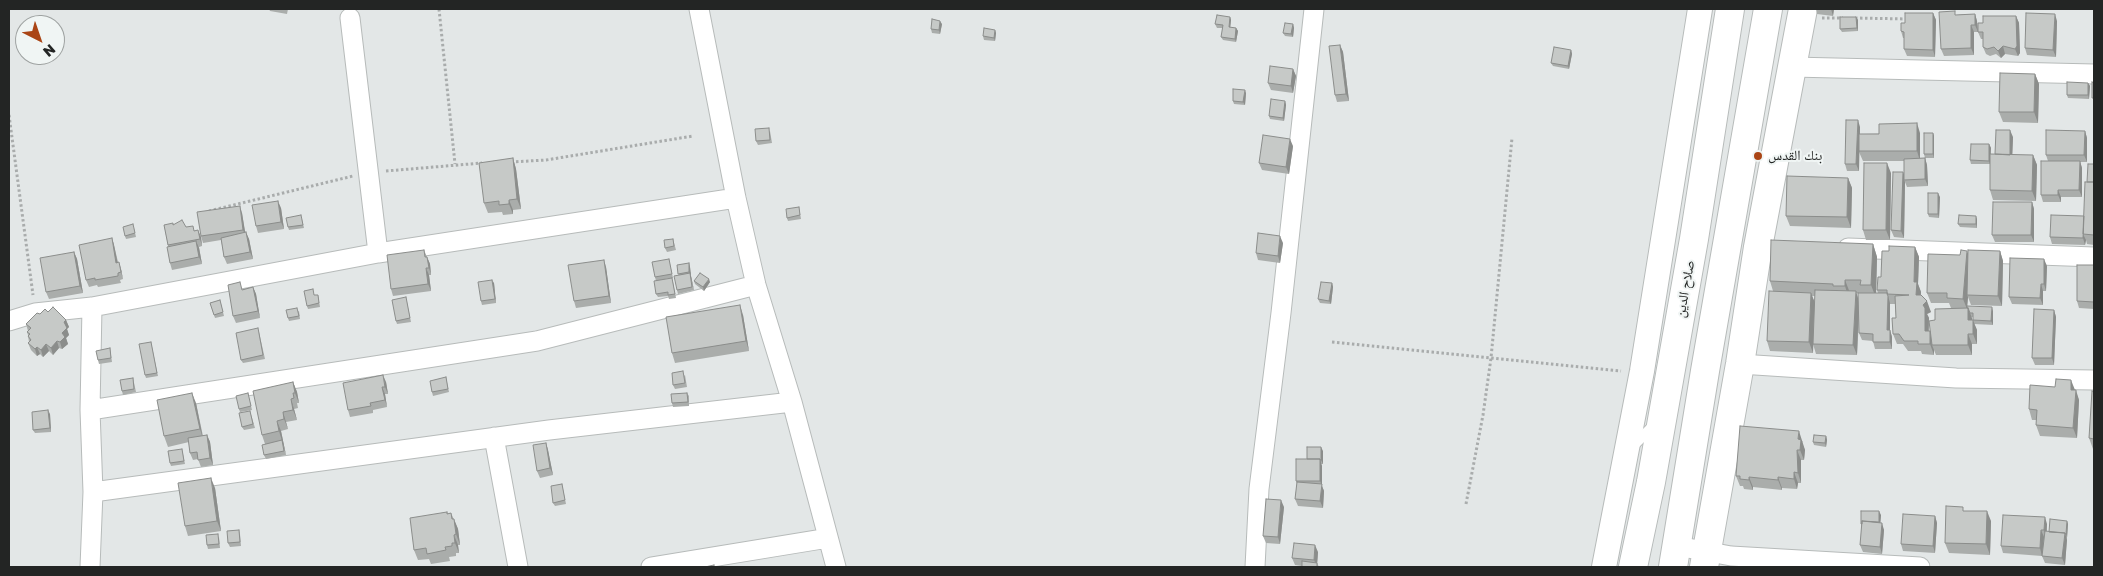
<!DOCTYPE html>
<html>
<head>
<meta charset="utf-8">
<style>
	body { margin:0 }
	#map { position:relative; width:2103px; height:576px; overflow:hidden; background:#e3e7e7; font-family:"Golos Text",sans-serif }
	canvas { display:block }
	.frame { position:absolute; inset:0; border:10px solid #232524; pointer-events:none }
	.north { position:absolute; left:15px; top:15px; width:50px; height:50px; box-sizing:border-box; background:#f0f5f4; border:1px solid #9ea2a1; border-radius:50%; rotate:139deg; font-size:14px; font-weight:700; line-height:20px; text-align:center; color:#232524 }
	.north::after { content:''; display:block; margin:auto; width:18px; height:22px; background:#aa4515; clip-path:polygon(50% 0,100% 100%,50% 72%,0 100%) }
</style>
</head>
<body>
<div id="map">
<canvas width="2103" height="576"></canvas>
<div class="frame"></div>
<div class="north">N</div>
</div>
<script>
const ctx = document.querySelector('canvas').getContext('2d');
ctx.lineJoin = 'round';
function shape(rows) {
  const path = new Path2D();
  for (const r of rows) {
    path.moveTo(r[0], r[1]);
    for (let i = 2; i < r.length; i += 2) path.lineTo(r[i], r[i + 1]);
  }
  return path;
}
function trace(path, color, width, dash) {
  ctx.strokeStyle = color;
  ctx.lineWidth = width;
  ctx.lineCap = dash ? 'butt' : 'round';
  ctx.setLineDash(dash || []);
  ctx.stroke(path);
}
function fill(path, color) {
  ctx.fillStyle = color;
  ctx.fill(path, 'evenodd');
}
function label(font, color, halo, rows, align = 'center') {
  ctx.font = font + ' "Golos Text","Noto Naskh Arabic",sans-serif';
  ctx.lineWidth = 4;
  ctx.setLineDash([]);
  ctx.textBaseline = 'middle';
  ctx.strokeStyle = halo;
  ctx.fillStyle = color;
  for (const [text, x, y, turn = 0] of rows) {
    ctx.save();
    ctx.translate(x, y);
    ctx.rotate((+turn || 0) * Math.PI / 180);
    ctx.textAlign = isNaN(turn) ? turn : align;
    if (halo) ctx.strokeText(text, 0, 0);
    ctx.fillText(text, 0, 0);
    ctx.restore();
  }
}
const service = shape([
	[1632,447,1655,424]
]);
const minor = shape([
	[699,9,736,198,756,285,792,402,836,567],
	[350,18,378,253],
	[1792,67,2094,74],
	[1848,248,2094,257],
	[9,321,35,313,92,307,378,253,736,198],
	[1740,364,1956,378,2094,380],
	[90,410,537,341,756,285],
	[494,437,518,567],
	[93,492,549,430,792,402],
	[1677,546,1731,556,1920,567],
	[90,567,93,492,90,410,92,307],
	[651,567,828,538],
	[1255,567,1259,489,1281,313,1314,9]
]);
const tertiary = shape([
	[1604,567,1642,371,1700,9]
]);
const secondary = shape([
	[1704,567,1740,364,1758,247,1803,9]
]);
const trunk = shape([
	[1633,567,1651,482,1694,239,1730,9],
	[1673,567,1705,371,1768,9]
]);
trace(service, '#b7bbba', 12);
trace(minor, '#b7bbba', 21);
trace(tertiary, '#b7bbba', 26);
trace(secondary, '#b7bbba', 30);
trace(trunk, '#b7bbba', 30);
trace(shape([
	[439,9,455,164],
	[1822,18,1843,18],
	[1855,18,1908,19],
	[9,115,33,295],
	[511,162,546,160,693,136],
	[386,171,482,163],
	[209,211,353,176],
	[1332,342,1621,371],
	[1466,504,1483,415,1491,358,1512,138]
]), '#a9acac', 3, [2.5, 2.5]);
trace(service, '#fff', 10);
trace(minor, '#fff', 19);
trace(tertiary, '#fff', 24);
trace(secondary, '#fff', 28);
trace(trunk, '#fff', 28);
fill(shape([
	[269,9,288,9,287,14,270,11],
	[1816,9,1834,9,1833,16,1817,14],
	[1958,9,1993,9,1958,10],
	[1933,13,1936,20,1935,57,1907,56,1904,49,1904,38,1903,38,1901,31,1905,23],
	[1975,14,1977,21,1978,32,1974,32,1974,55,1944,56,1941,49,1956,15],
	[2016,16,2019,23,2020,53,2018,56,2005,54,2001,58,1996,54,1990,56,1986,54,1983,47,1983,39,1981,39,1978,32,1983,23],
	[1230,17,1231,20,1230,27,1236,28,1238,31,1236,42,1223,40,1221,37,1223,28,1217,28,1215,24],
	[1856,17,1858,20,1858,31,1842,32,1840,29],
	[2057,21,2056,57,2027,55,2025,48],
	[942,24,940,34,932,33,931,29],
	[1293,24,1294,28,1293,37,1285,36,1283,33],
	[995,30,996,33,995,41,984,40,983,36],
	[1340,45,1343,52,1349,101,1337,102,1335,95],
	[1571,50,1572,54,1569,69,1553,66,1551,63],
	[1293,69,1296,76,1293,93,1271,90,1268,83],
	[2035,74,2039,84,2038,123,2003,122,1999,112],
	[2088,83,2090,86,2089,99,2068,98,2067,95],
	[1246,93,1245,105,1234,104,1233,101],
	[1285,101,1286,105,1284,121,1270,119,1269,116],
	[1860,127,1860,134,1920,133,1920,158,1925,158,1927,165,1928,186,1907,187,1905,182,1904,238,1894,237,1891,230,1903,172,1904,176,1904,161,1863,161,1859,152,1859,171,1847,171,1845,164],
	[770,131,772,143,758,145,756,141],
	[2085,131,2087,138,2087,162,2080,162,2082,168,2082,197,2061,197,2061,202,2043,202,2041,195,2048,161,2046,155],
	[1933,133,1934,136,1934,158,1925,158,1924,154],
	[2013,137,2012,155,2033,155,2037,165,2036,201,1993,200,1990,190,1995,154],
	[1989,144,1991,148,1990,164,1971,164,1970,160],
	[1293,146,1289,174,1262,170,1259,163],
	[513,158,516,169,521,209,513,210,513,214,503,215,502,212,488,213,484,203],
	[2094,164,2094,245,2087,244,2086,240,2085,245,2052,244,2050,237,2084,217,2087,182],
	[1891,173,1890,240,1866,240,1863,230],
	[1848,178,1852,188,1851,228,1790,226,1786,216],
	[1940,197,1939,218,1929,217,1928,214],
	[2032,202,2034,209,2034,242,1995,242,1992,235],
	[799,207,801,219,788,221,787,218],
	[281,208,284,229,258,233,256,226],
	[242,213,245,233,249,239,253,259,227,264,224,257,221,240,203,243,201,236],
	[302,219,304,228,289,230,288,227],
	[1977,219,1977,228,1960,227,1958,224],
	[164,225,173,225,186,227,195,231,201,237,202,246,199,247,202,264,172,270,170,263,168,246],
	[134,228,136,237,126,239,125,236],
	[112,238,114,245,118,262,121,269,123,279,120,280,121,283,98,287,97,285,89,287,86,280],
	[673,239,676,250,667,252,665,248],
	[1283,243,1280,263,1258,260,1256,253],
	[1873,244,1877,257,1876,293,1878,293,1877,290,1889,251,1915,247,1919,257,1918,284,1921,292,1921,295,1931,312,1927,314,1929,318,1929,331,1930,331,1935,320,1951,308,1949,303,1931,303,1927,293,1960,255,1968,253,2000,251,2003,261,2002,306,1971,305,1968,297,1967,306,1993,311,1993,325,1974,324,1973,320,1973,317,1971,317,1972,320,1977,330,1977,344,1972,344,1972,355,1936,355,1934,350,1934,355,1922,354,1921,351,1908,351,1903,344,1897,344,1893,334,1896,318,1895,304,1890,304,1890,303,1890,330,1892,337,1892,349,1875,349,1873,341,1862,340,1859,333,1859,320,1857,355,1816,354,1813,344,1813,353,1770,351,1767,341,1773,291,1770,281],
	[1856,293,1860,293,1858,298],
	[1812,296,1815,296,1815,303],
	[424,250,430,264,431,275,429,275,431,291,393,296,391,289],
	[74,252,77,259,83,293,49,299,46,292],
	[669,259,673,278,665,279,673,282,676,298,669,299,668,296,658,297,656,294,656,281,655,277],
	[689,263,690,267,691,276,694,290,678,294,677,290,679,275,678,274],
	[2094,265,2094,309,2079,308,2077,301],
	[2047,266,2046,291,2043,291,2043,305,2012,304,2009,297],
	[606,267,611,303,576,308,574,301],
	[694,281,710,282,704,291,695,284],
	[494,283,496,303,482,305,481,301],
	[1332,283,1333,287,1331,304,1320,303,1318,299],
	[253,287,256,294,260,318,236,323,233,316,243,289],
	[315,295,318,295,320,307,308,309,307,306],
	[406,297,411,322,397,324,396,321],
	[220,300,224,316,215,318,210,303],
	[2054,310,2056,317,2054,365,2035,365,2032,358],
	[299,311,300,319,289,321,288,318],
	[48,312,66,320,69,327,67,329,69,335,66,338,68,344,62,349,59,348,53,355,49,351,43,357,40,354,37,356,31,350,28,343,29,342,28,336,28,335,27,332,28,331,26,324,40,314],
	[743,315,749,351,675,363,672,353],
	[259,332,265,359,243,363,241,360],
	[151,342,158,376,146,378,145,375],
	[110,348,112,362,99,364,98,360],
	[685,375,687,387,675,389,673,385],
	[446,377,449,392,433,396,432,392],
	[133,378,136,392,123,395,122,391],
	[293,382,297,392,299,403,297,403,298,408,294,409,297,420,286,422,288,429,281,431,286,455,266,459,264,455,265,444,262,435],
	[386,382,388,394,385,394,387,407,373,410,373,413,350,417,348,410],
	[2075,390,2079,400,2077,438,2040,436,2036,425,2037,420,2032,420,2029,409],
	[2094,392,2094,449,2093,449,2089,438],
	[248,393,252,410,240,412,239,409],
	[687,393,689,396,689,406,673,407,672,403],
	[196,403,203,436,207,435,210,442,213,465,201,467,198,459,193,460,190,453,189,442,168,447,164,436],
	[250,411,255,428,244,430,242,427],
	[50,414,51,432,35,433,33,430],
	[1826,436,1827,440,1826,447,1814,445,1813,442],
	[1803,441,1802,443,1805,450,1804,460,1801,460,1801,483,1798,483,1797,489,1782,488,1782,490,1753,487,1753,490,1744,489,1743,486,1740,486,1736,476],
	[546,443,548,450,553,475,540,478,537,471],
	[182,449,185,464,171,466,170,463],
	[1323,451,1323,464,1321,464,1322,466,1322,486,1324,491,1323,508,1298,506,1295,499,1297,483,1296,481,1307,459],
	[562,484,566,504,555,506,553,503],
	[215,488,221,531,188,536,185,526],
	[1284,507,1280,544,1266,543,1263,536],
	[1964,511,1991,521,1990,555,1949,553,1945,543],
	[447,512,448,514,451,513,458,529,460,545,458,545,459,553,456,553,456,556,449,557,450,561,431,564,429,559,418,560,414,550],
	[1881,515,1880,523,1884,530,1882,554,1863,552,1860,545,1862,527,1861,524],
	[1935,516,1937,523,1935,553,1903,551,1901,544],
	[2067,521,2068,524,2065,565,2045,563,2042,556,2044,537,2042,556,2003,553,2001,546,2047,524,2047,532,2049,532],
	[239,530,240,534,241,546,230,547,228,543],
	[219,537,220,548,208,549,207,545],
	[1318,552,1317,563,1319,567,1302,567,1302,566,1295,565,1292,558]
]), '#aaadab');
fill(shape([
	[1831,9,1834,9,1833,16],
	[1933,13,1936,20,1935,57,1933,50],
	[1975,14,1977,21,1978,32,1975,25],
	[2055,14,2057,21,2056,57,2053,50],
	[2016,16,2019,23,2020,53,2018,56,2015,49],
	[1230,17,1231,20,1230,30,1229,27],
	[1856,17,1858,20,1858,31,1857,28],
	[940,21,942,24,940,34,939,30],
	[1293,24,1294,28,1293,37,1291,34],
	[1971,25,1974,32,1974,55,1971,48],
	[1236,28,1238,31,1236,42,1235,39],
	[995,30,996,33,995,41,994,38],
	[1340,45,1343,52,1349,101,1346,94],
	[2003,46,2005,54,2001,58,1998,51],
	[1571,50,1572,54,1569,69,1568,66],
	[1293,69,1296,76,1293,93,1291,86],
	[2035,74,2039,84,2038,123,2034,112],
	[2088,83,2090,86,2089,99,2088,95],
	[1245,90,1246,93,1245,105,1243,102],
	[1285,101,1286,105,1284,121,1283,118],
	[1858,120,1860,127,1859,171,1856,164],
	[1917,123,1920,133,1920,161,1917,151],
	[2010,130,2013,137,2012,164,2009,157],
	[2085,131,2087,138,2087,162,2084,155],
	[1933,133,1934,136,1934,158,1933,154],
	[1290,139,1293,146,1289,174,1286,167],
	[1989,144,1991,148,1990,164,1989,161],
	[2033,155,2037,165,2036,201,2032,191],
	[513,158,516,169,521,209,517,199],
	[1925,158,1927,165,1928,186,1925,179],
	[2080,161,2082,168,2082,197,2079,190],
	[1887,163,1891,173,1890,240,1886,230],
	[1903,172,1906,179,1904,180,1905,182,1904,238,1901,231],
	[1848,178,1852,188,1851,228,1847,217],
	[2058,190,2061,197,2061,202,2058,195],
	[1938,193,1940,197,1939,218,1938,214],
	[509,200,513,210,513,214,509,204],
	[278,201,281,208,284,229,281,222],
	[2032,202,2034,209,2034,242,2031,235],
	[240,206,242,213,246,237,243,230],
	[1976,216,1977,219,1977,228,1976,224],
	[2084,216,2083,234,2086,240,2085,245,2083,238],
	[198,230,201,237,202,246,200,239],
	[246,232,249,239,253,259,250,252],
	[1280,236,1283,243,1280,263,1278,256],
	[112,238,114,245,119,270,116,263],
	[196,241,199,248,202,264,199,257],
	[1873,244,1877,257,1876,298,1871,285],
	[1915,247,1919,257,1918,284,1921,292,1920,305,1916,295,1914,282],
	[1967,251,1971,261,1967,295,1968,297,1967,309,1963,299],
	[2000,251,2003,261,2002,306,1998,296],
	[74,252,77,259,83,293,80,286],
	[427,257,430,264,431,275,429,268],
	[2044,259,2047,266,2046,291,2044,284],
	[604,260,606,267,611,303,609,296],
	[119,262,121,269,123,279,121,272],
	[689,263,690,267,691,276,694,290,689,272],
	[426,268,429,275,431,291,428,284],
	[709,279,710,282,704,291,703,287],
	[492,280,494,283,496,303,495,299],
	[1845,280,1850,293,1849,299,1845,286],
	[1332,283,1333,287,1331,304,1329,301],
	[2041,284,2043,291,2043,305,2040,298],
	[253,287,256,294,260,318,258,311],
	[1856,291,1859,302,1857,355,1853,345],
	[1811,293,1815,303,1813,353,1809,342],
	[1888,296,1890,303,1890,330,1892,337,1892,349,1890,342,1887,330],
	[1927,301,1931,312,1927,314,1929,318,1928,341,1925,331,1923,305],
	[740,305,743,315,749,351,746,341],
	[1992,307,1993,311,1993,325,1991,321],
	[1968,308,1972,318,1972,330,1968,320],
	[2054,310,2056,317,2054,365,2052,358],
	[66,320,69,327,67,329,69,335,66,338,68,344,62,349,60,342,64,322],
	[1973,320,1977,330,1977,344,1973,334],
	[1930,331,1932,345,1934,350,1934,355,1930,344],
	[1968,334,1972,344,1972,355,1968,345],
	[57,341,59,348,53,355,51,348],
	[46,344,49,351,43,357,41,350],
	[37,347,40,354,37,356,35,349],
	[383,375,386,382,388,394,385,387],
	[2071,380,2075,390,2071,390],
	[293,382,297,392,299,403,295,393],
	[382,387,385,394,387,407,385,400],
	[2076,390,2079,400,2077,438,2073,428],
	[192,393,196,403,203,439,200,429],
	[291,399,294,409,297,420,293,410],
	[48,410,50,414,51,432,50,428],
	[283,412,286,422,288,429,284,419],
	[277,421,281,431,286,455,282,441,279,431],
	[1799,431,1805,450,1804,460,1800,450,1798,439],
	[207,435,210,442,213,465,210,458],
	[1826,436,1827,440,1826,447,1825,443],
	[546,443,548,450,553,475,550,468],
	[1321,447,1323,451,1323,464,1321,460],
	[1797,450,1801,460,1801,483,1798,473],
	[1320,459,1322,466,1322,486,1324,491,1323,508,1320,501,1322,486,1320,481],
	[1794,472,1798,483,1797,489,1794,479],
	[1749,477,1753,487,1753,490,1749,480],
	[1778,477,1782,488,1782,490,1778,480],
	[211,478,215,488,221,531,217,521],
	[1281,500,1284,507,1280,544,1278,537],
	[1879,511,1881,515,1880,528,1879,524],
	[1987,511,1991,521,1990,555,1986,544],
	[1935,516,1937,523,1935,553,1933,546],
	[2045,517,2047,524,2046,537,2044,530],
	[454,519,458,529,460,545,456,534],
	[2067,521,2068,524,2067,538,2066,534],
	[1882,523,1884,530,1882,554,1880,547],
	[2041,530,2044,537,2042,556,2040,548],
	[2065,533,2067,540,2065,565,2062,558],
	[454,535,458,545,459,553,455,543],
	[1315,545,1318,552,1317,567,1314,560]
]), '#8b8d8b');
const building = shape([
	[1955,11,1955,15,1975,14,1975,25,1971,25,1971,48,1941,49,1939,12,1955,11],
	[1905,13,1933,13,1933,50,1904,49,1904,32,1901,31,1901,23,1905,23,1905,13],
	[2026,13,2055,14,2053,50,2025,48,2026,13],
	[1217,15,1230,17,1229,27,1236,28,1235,39,1221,37,1223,25,1215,24,1217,15],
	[1983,16,2016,16,2017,46,2015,49,2003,46,1998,51,1994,47,1987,49,1983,47,1983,32,1978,32,1978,23,1983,23,1983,16],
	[1840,17,1856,17,1857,28,1840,29,1840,17],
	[932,19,940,21,939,30,931,29,932,19],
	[1285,23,1293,24,1291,34,1283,33,1285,23],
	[984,28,995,30,994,38,983,36,984,28],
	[1340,45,1346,94,1335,95,1329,46,1340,45],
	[1554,47,1571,50,1568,66,1551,63,1554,47],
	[1270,66,1293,69,1291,86,1268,83,1270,66],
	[2000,73,2035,74,2034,112,1999,112,2000,73],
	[2067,82,2088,83,2088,95,2067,95,2067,82],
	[2092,82,2094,83,2094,98,2092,98,2092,82],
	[1233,89,1245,90,1243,102,1233,101,1233,89],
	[1271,99,1285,101,1283,118,1269,116,1271,99],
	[1846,120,1858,120,1856,164,1845,164,1846,120],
	[1917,123,1917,151,1859,151,1859,134,1879,134,1879,124,1917,123],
	[769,128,770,140,756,141,755,129,769,128],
	[1996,130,2010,130,2010,155,1995,154,1996,130],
	[2046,130,2085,131,2084,155,2046,155,2046,130],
	[1924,133,1933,133,1933,154,1924,154,1924,133],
	[1263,135,1290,139,1286,167,1259,163,1263,135],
	[1971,144,1989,144,1989,161,1970,160,1971,144],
	[1990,154,2033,155,2032,191,1990,190,1990,154],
	[513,158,517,199,509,200,509,204,499,205,499,201,484,203,479,163,513,158],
	[1925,158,1925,179,1904,180,1904,159,1925,158],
	[2041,161,2080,161,2079,190,2058,190,2058,195,2041,195,2041,161],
	[1864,163,1887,163,1886,230,1863,230,1864,163],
	[2088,164,2094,164,2094,182,2087,182,2088,164],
	[1893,172,1903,172,1901,231,1891,230,1893,172],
	[1787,176,1848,178,1847,217,1786,216,1787,176],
	[2085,182,2094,182,2094,235,2083,234,2085,182],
	[1928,193,1938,193,1938,214,1928,214,1928,193],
	[278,201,281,222,256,226,252,205,278,201],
	[1993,202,2032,202,2031,235,1992,235,1993,202],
	[240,206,243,230,201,236,197,212,240,206],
	[799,207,800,215,787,218,786,209,799,207],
	[301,215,303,225,288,227,286,218,301,215],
	[1959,215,1976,216,1976,224,1958,224,1959,215],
	[2051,215,2084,216,2083,238,2050,237,2051,215],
	[182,220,186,227,193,226,194,231,198,230,200,239,168,245,164,225,173,223,173,225,182,220],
	[133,224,135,233,125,236,123,227,133,224],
	[246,232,250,252,224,257,221,238,246,232],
	[1258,233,1280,236,1278,256,1256,253,1258,233],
	[112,238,116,263,119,262,121,272,118,273,118,276,95,280,95,278,86,280,79,245,112,238],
	[673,239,674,246,665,248,664,240,673,239],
	[1771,240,1873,244,1871,285,1860,285,1861,280,1845,280,1845,286,1833,286,1833,284,1770,281,1771,240],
	[196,241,199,257,170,263,167,247,196,241],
	[1889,246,1915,247,1914,282,1917,282,1916,295,1921,295,1927,301,1923,305,1925,308,1925,331,1930,331,1930,344,1918,344,1918,341,1904,341,1899,334,1893,334,1892,318,1896,318,1895,296,1909,295,1887,294,1887,290,1877,290,1878,277,1881,277,1882,251,1889,251,1889,246],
	[424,250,425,257,427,257,429,268,426,268,428,284,391,289,387,255,424,250],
	[1961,250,1967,251,1963,299,1947,298,1947,293,1927,293,1928,254,1960,255,1961,250],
	[1968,250,2000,251,1998,296,1967,295,1968,250],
	[74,252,80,286,46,292,40,258,74,252],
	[2010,258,2044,259,2044,284,2041,284,2040,298,2009,297,2010,258],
	[669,259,672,274,655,277,652,262,669,259],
	[604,260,609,296,574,301,568,265,604,260],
	[689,263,689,272,678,274,677,265,689,263],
	[2077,265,2094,265,2094,302,2077,301,2077,265],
	[690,273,692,287,677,290,674,276,690,273],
	[700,273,709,279,703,287,694,281,700,273],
	[672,278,675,294,668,295,668,292,656,294,654,281,672,278],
	[492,280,495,299,481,301,478,282,492,280],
	[240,282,242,290,253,287,258,311,233,316,228,285,240,282],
	[1321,282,1332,283,1329,301,1318,299,1321,282],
	[313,289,314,295,318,295,319,303,307,306,304,291,313,289],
	[1815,290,1856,291,1853,345,1813,344,1815,290],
	[1769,291,1811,293,1809,342,1767,341,1769,291],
	[1858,293,1888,293,1887,294,1888,296,1887,330,1890,330,1890,342,1873,342,1873,334,1859,333,1858,293],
	[406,297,410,318,396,321,392,300,406,297],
	[220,300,223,312,214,315,210,303,220,300],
	[740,305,746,341,672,353,666,317,740,305],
	[1967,306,1992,307,1991,321,1973,320,1973,313,1970,313,1968,308,1967,308,1967,306],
	[53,307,66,320,64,322,67,328,62,333,65,337,60,342,57,341,51,348,46,344,41,350,37,347,35,349,28,343,31,340,28,336,30,334,27,332,31,328,26,324,37,313,40,314,45,309,48,312,53,307],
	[297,308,299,316,288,318,286,310,297,308],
	[1968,308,1968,320,1973,320,1973,334,1968,334,1968,345,1932,345,1929,321,1935,320,1935,309,1968,308],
	[2034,309,2054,310,2052,358,2032,358,2034,309],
	[258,328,263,355,241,360,236,333,258,328],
	[151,342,157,373,145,375,139,344,151,342],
	[110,348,111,358,98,360,96,351,110,348],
	[683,371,685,383,673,385,672,373,683,371],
	[383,375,385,387,382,387,385,400,370,403,371,406,348,410,343,383,383,375],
	[446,377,448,389,432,392,430,381,446,377],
	[133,378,134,389,122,391,120,380,133,378],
	[2056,379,2071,380,2071,390,2076,390,2073,428,2036,425,2037,410,2029,409,2030,385,2055,387,2056,379],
	[293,382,295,393,293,393,294,398,291,399,293,410,283,412,284,419,277,421,279,431,262,435,253,391,293,382],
	[2092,391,2094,392,2094,439,2089,438,2092,391],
	[192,393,200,429,164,436,157,400,192,393],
	[248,393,251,406,239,409,236,396,248,393],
	[687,393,688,402,672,403,671,394,687,393],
	[48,410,50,428,33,430,32,412,48,410],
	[250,411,253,424,242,427,239,413,250,411],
	[1740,426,1799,431,1798,439,1801,440,1800,450,1797,450,1798,473,1794,472,1794,479,1778,477,1778,480,1749,477,1749,480,1740,479,1740,476,1736,476,1740,426],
	[207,435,210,458,198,460,197,452,190,453,188,438,207,435],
	[1814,435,1826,436,1825,443,1813,442,1814,435],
	[282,440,284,451,264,455,262,445,282,440],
	[546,443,550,468,537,471,533,445,546,443],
	[1307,447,1321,447,1321,460,1320,460,1320,459,1307,459,1307,447],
	[182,449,184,461,170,463,168,451,182,449],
	[1296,459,1320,459,1320,481,1296,481,1296,459],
	[211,478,217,521,185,526,178,483,211,478],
	[1297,482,1322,484,1320,501,1295,499,1297,482],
	[562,484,565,500,553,503,551,486,562,484],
	[1266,499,1281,500,1278,537,1263,536,1266,499],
	[1946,506,1963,507,1963,511,1987,511,1986,544,1945,543,1946,506],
	[1861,511,1879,511,1879,522,1862,521,1862,524,1861,524,1861,511],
	[447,512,447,514,451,513,452,519,454,519,456,534,454,535,455,543,452,543,452,546,445,547,446,550,427,554,426,548,414,550,410,518,447,512],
	[1903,514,1935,516,1933,546,1901,544,1903,514],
	[2003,515,2045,517,2044,530,2041,530,2040,548,2001,546,2003,515],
	[2050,519,2067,521,2066,534,2065,534,2065,533,2049,532,2050,519],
	[1862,521,1882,523,1880,547,1860,545,1862,521],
	[239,530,240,542,228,543,227,531,239,530],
	[2045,531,2065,533,2062,558,2042,556,2045,531],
	[218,534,219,544,207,545,206,535,218,534],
	[1294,543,1315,545,1314,560,1292,558,1294,543],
	[1302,561,1317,563,1317,567,1302,567,1302,561],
	[714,565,714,567,705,567,714,565]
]);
fill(building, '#c6c9c7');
trace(building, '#8b8d8b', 1);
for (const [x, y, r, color] of [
	[1758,156,5,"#aa4515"]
]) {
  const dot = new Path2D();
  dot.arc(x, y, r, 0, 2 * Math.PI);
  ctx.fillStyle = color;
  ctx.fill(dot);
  trace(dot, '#f0f5f4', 2);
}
label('14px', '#232524', '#f0f5f4', [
	["بنك القدس",1768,156]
], 'left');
label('14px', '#232524', '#f0f5f4', [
	["صلاح الدين",1685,289,-80]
]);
</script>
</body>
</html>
